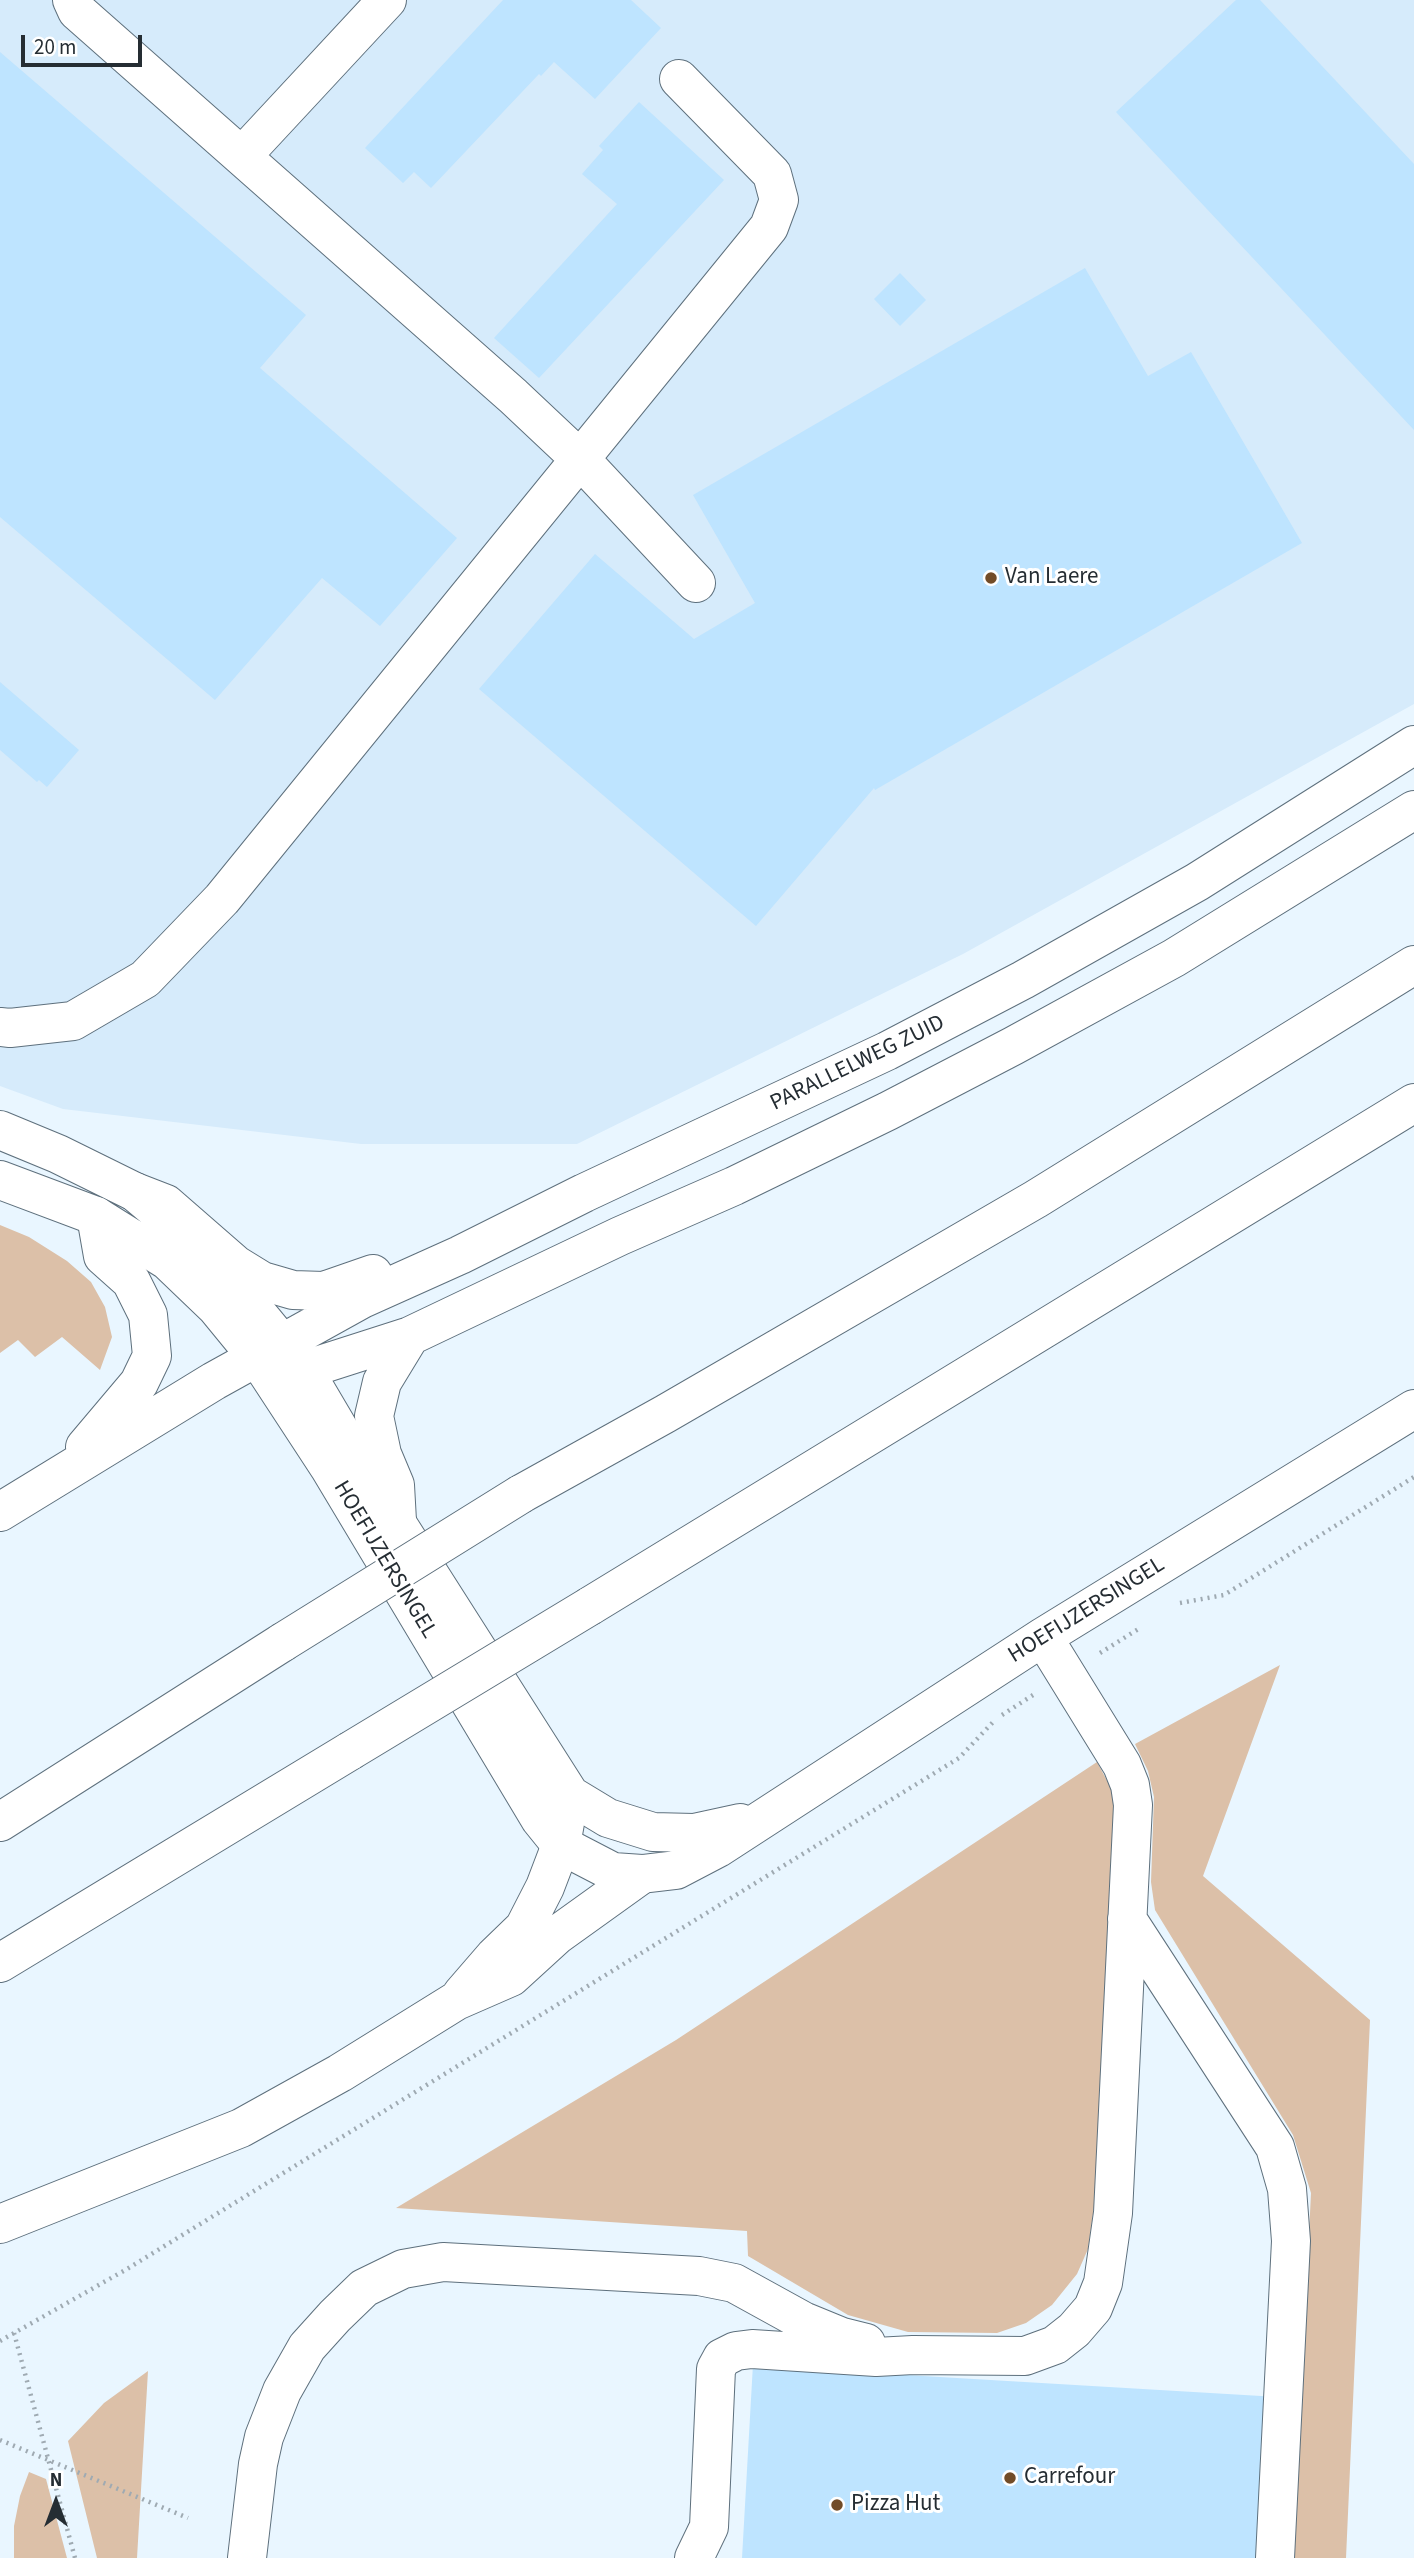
<!DOCTYPE html>
<html>
<head>
<meta charset="utf-8">
<style>
	body { margin:0 }
	#map { position:relative; width:1414px; height:2558px; overflow:hidden; background:#e9f6ff; font-family:"Source Sans 3",sans-serif }
	canvas { display:block }
	.north { position:absolute; left:21px; top:2467px; width:70px; height:70px; -webkit-text-stroke:5px #fff; paint-order:stroke; rotate:0deg; font-size:19px; font-weight:700; line-height:28px; text-align:center; color:#252d33 }
	.north::after { content:''; display:block; margin:auto; width:24px; height:32px; background:#252d33; clip-path:polygon(50% 0,100% 100%,50% 72%,0 100%) }
	.scale { position:absolute; left:21px; top:35px; width:121px; height:32px; box-sizing:border-box; border:4px solid #252d33; border-top:0; padding-left:9px; font-size:21px; line-height:24px; white-space:nowrap; color:#252d33; -webkit-text-stroke:5px #fff; paint-order:stroke }
</style>
</head>
<body>
<div id="map">
<canvas width="1414" height="2558"></canvas>
<div class="north">N</div>
<div class="scale">20 m</div>
</div>
<script>
const ctx = document.querySelector('canvas').getContext('2d');
ctx.lineJoin = 'round';
function fill(path, color) {
  ctx.fillStyle = color;
  ctx.fill(path, 'evenodd');
}
function shape(rows) {
  const path = new Path2D();
  for (const r of rows) {
    path.moveTo(r[0], r[1]);
    for (let i = 2; i < r.length; i += 2) path.lineTo(r[i], r[i + 1]);
  }
  return path;
}
function trace(path, color, width, dash) {
  ctx.strokeStyle = color;
  ctx.lineWidth = width;
  ctx.lineCap = dash ? 'butt' : 'round';
  ctx.setLineDash(dash || []);
  ctx.stroke(path);
}
function label(font, color, halo, rows, align = 'center') {
  ctx.font = font + ' "Source Sans 3",sans-serif';
  ctx.lineWidth = 6;
  ctx.setLineDash([]);
  ctx.textBaseline = 'middle';
  ctx.strokeStyle = halo;
  ctx.fillStyle = color;
  for (const [text, x, y, turn = 0] of rows) {
    ctx.save();
    ctx.translate(x, y);
    ctx.rotate((+turn || 0) * Math.PI / 180);
    ctx.textAlign = isNaN(turn) ? turn : align;
    if (halo) ctx.strokeText(text, 0, 0);
    ctx.fillText(text, 0, 0);
    ctx.restore();
  }
}
fill(shape([
	[0,0,1414,0,1414,704,963,954,577,1144,361,1144,63,1109,0,1086]
]), '#d6ebfb');
fill(shape([
	[0,1225,29,1237,67,1261,91,1282,105,1307,112,1337,100,1370,62,1337,35,1357,18,1340,0,1353],
	[1280,1665,1203,1876,1370,2020,1346,2558,1293,2558,1311,2193,1293,2135,1155,1910,1151,1882,1154,1797,1148,1771,1135,1744],
	[1097,1762,1111,1788,1118,1814,1094,2207,1088,2249,1077,2274,1052,2305,1026,2323,997,2333,908,2332,848,2315,748,2256,747,2231,396,2208,676,2040],
	[148,2371,137,2558,97,2558,68,2441,104,2403],
	[29,2472,46,2479,67,2558,14,2558,14,2526,20,2496]
]), '#dcc0a8');
fill(shape([
	[503,0,631,0,661,28,595,99,554,62,541,76,539,74,431,188,414,172,403,183,365,148],
	[1236,0,1260,0,1414,164,1414,430,1116,112],
	[0,52,306,315,260,368,457,538,380,626,322,578,215,700,0,517],
	[639,102,724,180,539,378,494,338,617,204,582,174,603,150,599,146],
	[1085,268,1148,376,1191,352,1302,543,875,790,874,788,756,926,479,689,595,554,694,639,755,603,693,495],
	[900,273,926,300,900,326,874,299],
	[0,682,79,750,47,787,39,780,37,782,0,750],
	[753,2364,771,2367,1278,2397,1269,2558,742,2558]
]), '#bee4ff');
const minor = shape([
	[72,0,77,11,513,396,581,460,696,583],
	[242,156,387,0],
	[0,1027,10,1028,73,1021,145,979,222,899,769,227,779,200,772,174,679,79],
	[0,1130,58,1154,135,1192,191,1239,233,1284,304,1370,363,1470,570,1795,608,1818,653,1832,694,1833,740,1823],
	[0,1180,96,1216,168,1261,216,1307,257,1357,329,1467,540,1819,561,1845,613,1872,642,1874,676,1870,718,1848,1043,1637,1414,1409],
	[1127,1919,1275,2147,1287,2189,1291,2241,1275,2558],
	[247,2558,258,2464,264,2437,282,2391,307,2347,335,2316,364,2288,403,2269,443,2262,699,2276,734,2283,803,2321,842,2337,866,2343],
	[694,2558,709,2527,716,2369,722,2358,736,2351,752,2349,876,2357,913,2355,1025,2356,1055,2345,1074,2330,1093,2308,1103,2283,1113,2213,1133,1805,1130,1785,1122,1765,1043,1637]
]);
const highway = shape([
	[135,1192,166,1204,236,1265,262,1281,293,1290,324,1291,373,1274],
	[257,1357,304,1370,410,1336,620,1236,734,1186,888,1111,1013,1046,1174,958,1414,810],
	[85,1447,139,1383,152,1356,148,1315,131,1281,103,1256,96,1216],
	[521,1494,665,1414,1036,1199,1414,965],
	[0,1512,214,1381,362,1299,460,1255,584,1193,887,1051,1023,980,1197,882,1414,745],
	[397,1521,395,1485,382,1454,374,1416,382,1382,410,1336],
	[590,1606,1414,1103],
	[0,1822,283,1642],
	[0,1963,350,1751],
	[462,1994,494,1957,524,1928,545,1887,561,1845,570,1795],
	[0,2224,241,2128,340,2073,456,2001,511,1977,557,1935,642,1874]
]);
trace(minor, '#5e707d', 40);
trace(highway, '#5e707d', 40);
trace(shape([
	[1180,1603,1224,1595,1414,1477],
	[1100,1653,1140,1628],
	[1002,1715,1033,1695],
	[14,2333,75,2558],
	[0,2341,127,2269,959,1758,995,1720],
	[0,2440,188,2518]
]), '#9faab2', 4.5, [2, 5]);
trace(minor, '#fff', 38);
trace(highway, '#fff', 38);
const highwayBridge = shape([
	[283,1642,521,1494],
	[350,1751,590,1606]
]);
trace(highwayBridge, '#5e707d', 40, []);
trace(highwayBridge, '#fff', 38);
for (const [x, y, r, color] of [
	[991,578,7,"#724c28"],
	[1010,2478,7,"#724c28"],
	[837,2505,7,"#724c28"]
]) {
  const dot = new Path2D();
  dot.arc(x, y, r, 0, 2 * Math.PI);
  ctx.fillStyle = color;
  ctx.fill(dot);
  trace(dot, '#fff', 2.5);
}
label('23px', '#252d33', '#fff', [
	["Van Laere",1005,578],
	["Carrefour",1024,2478],
	["Pizza Hut",851,2505]
], 'left');
label('23px', '#252d33', '#fff', [
	["PARALLELWEG ZUID",858,1064,-26],
	["HOEFIJZERSINGEL",384,1560,59],
	["HOEFIJZERSINGEL",1087,1611,-32]
]);
</script>
</body>
</html>
